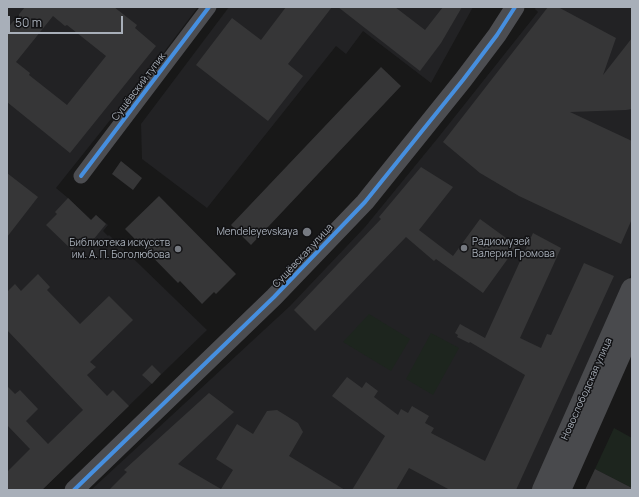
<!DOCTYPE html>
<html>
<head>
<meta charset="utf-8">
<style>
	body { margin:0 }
	#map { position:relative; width:639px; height:497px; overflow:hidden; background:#181818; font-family:Manrope,sans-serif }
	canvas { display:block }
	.frame { position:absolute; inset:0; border:8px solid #a8afb9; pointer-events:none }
	.scale { position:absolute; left:8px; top:16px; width:115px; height:18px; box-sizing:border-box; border:2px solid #a8afb9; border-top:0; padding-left:5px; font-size:12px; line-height:14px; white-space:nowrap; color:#a8afb9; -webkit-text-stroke:3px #121214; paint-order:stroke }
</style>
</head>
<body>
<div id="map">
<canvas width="639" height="497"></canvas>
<div class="frame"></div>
<div class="scale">50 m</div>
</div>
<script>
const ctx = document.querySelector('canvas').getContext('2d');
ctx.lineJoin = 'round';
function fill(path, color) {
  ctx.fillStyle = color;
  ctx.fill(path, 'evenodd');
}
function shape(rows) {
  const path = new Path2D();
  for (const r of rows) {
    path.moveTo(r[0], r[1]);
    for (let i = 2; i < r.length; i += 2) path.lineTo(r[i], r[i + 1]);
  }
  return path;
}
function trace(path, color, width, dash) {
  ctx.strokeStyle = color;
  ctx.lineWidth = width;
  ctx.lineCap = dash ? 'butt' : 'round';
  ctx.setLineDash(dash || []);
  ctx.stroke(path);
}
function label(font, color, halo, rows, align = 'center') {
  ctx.font = font + ' Manrope,sans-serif';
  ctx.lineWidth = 3;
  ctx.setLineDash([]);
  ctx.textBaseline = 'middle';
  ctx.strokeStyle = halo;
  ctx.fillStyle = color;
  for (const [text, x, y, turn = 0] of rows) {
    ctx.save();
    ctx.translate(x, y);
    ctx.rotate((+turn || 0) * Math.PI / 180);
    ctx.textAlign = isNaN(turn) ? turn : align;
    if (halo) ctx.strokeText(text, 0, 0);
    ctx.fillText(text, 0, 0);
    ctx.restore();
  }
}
fill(shape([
	[7,7,198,7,158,60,56,188,68,198,91,220,96,215,108,225,103,231,108,236,109,235,207,330,42,490,7,490],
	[229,7,473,7,431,83,363,31,346,54,336,46,207,208,142,159,141,124],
	[536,7,632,7,632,272,535,490,91,490,290,306,365,227,437,139,538,12,535,9]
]), '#222224');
fill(shape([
	[369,314,410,339,391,371,343,342],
	[431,333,459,348,433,395,406,379],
	[614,428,632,438,632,488,595,469]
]), '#1d251e');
fill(shape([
	[25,7,114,7,137,25,135,28,156,46,70,153,7,102,7,29],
	[53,16,65,26,67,25,106,56,67,105,29,75,30,73,16,62],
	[286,7,332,7,288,64,303,76,268,121,196,65,232,18,261,40],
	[338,7,395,7,425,30,443,7,462,7,441,43,420,71],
	[548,7,558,7,616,38,603,75,632,38,632,109,626,110,570,112,632,141,632,219,621,244,519,196,480,173,443,142],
	[381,67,401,86,251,245,231,225],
	[121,161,142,178,133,190,112,174],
	[421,167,453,187,419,230,453,256,480,219,517,246,483,293,436,259,434,261,406,237,315,331,294,310,381,219,379,217],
	[7,173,38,197,7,237],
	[159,196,236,274,216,294,214,292,202,304,180,281,178,283,125,229],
	[68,198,91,220,96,215,106,224,89,245,83,238,72,250,46,225,57,214,55,212],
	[533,233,561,248,520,338,541,348,547,334,551,335,584,263,614,276,516,490,450,490,409,468,396,490,352,490,385,436,332,396,347,377,362,388,366,382,378,391,374,397,398,415,401,409,408,413,412,406,429,416,425,423,434,428,431,433,485,461,525,375,470,342,469,343,457,337,458,335,455,333,460,324,485,338],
	[38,274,50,287,47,290,80,324,109,296,133,320,90,362,96,367,87,375,107,396,113,390,129,406,42,490,7,490,7,472,30,449,7,425,7,386,15,394,20,390,38,409,26,421,48,444,83,410,7,330,7,292,15,284,21,291],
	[152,365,161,374,152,384,142,375],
	[209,393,234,412,178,464,221,489,233,470,216,459,237,424,253,434,267,411,277,410,298,423,303,432,289,456,345,490,109,490,127,472,124,470],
	[595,469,632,488,632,490,585,490]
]), '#363637');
trace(shape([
	[81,176,209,7]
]), '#4c4d51', 15);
trace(shape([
	[74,490,274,297,365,202,463,80,497,35,515,7]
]), '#4c4d51', 19);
trace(shape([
	[543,490,632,289],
	[560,490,632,327]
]), '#494a4d', 22);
trace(shape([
	[67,490,255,310,359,200,460,77,483,47,510,7],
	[81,490,278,300,369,204,466,84,520,7]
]), '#4b4d50', 1);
trace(shape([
	[81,176,209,7],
	[74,490,274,297,365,202,463,80,497,35,515,7]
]), '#468fdf', 4);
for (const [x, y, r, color] of [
	[307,232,5,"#767a81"],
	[464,248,4,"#767a81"],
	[178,249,4,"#767a81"]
]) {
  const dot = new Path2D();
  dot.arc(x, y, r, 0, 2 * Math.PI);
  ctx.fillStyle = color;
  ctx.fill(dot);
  trace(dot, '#121214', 1.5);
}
label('10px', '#a8afb9', '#121214', [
	["Сущёвский тупик",139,87,-53],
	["Сущёвская улица",303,256,-47],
	["Новослободская улица",587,389,-66]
]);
label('10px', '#a8afb9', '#121214', [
	["Mendeleyevskaya",298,232],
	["Радиомузей",472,242,"left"],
	["Валерия Громова",472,254,"left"],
	["Библиотека искусств",170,243],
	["им. А. П. Боголюбова",170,255]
], 'right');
</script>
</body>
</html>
